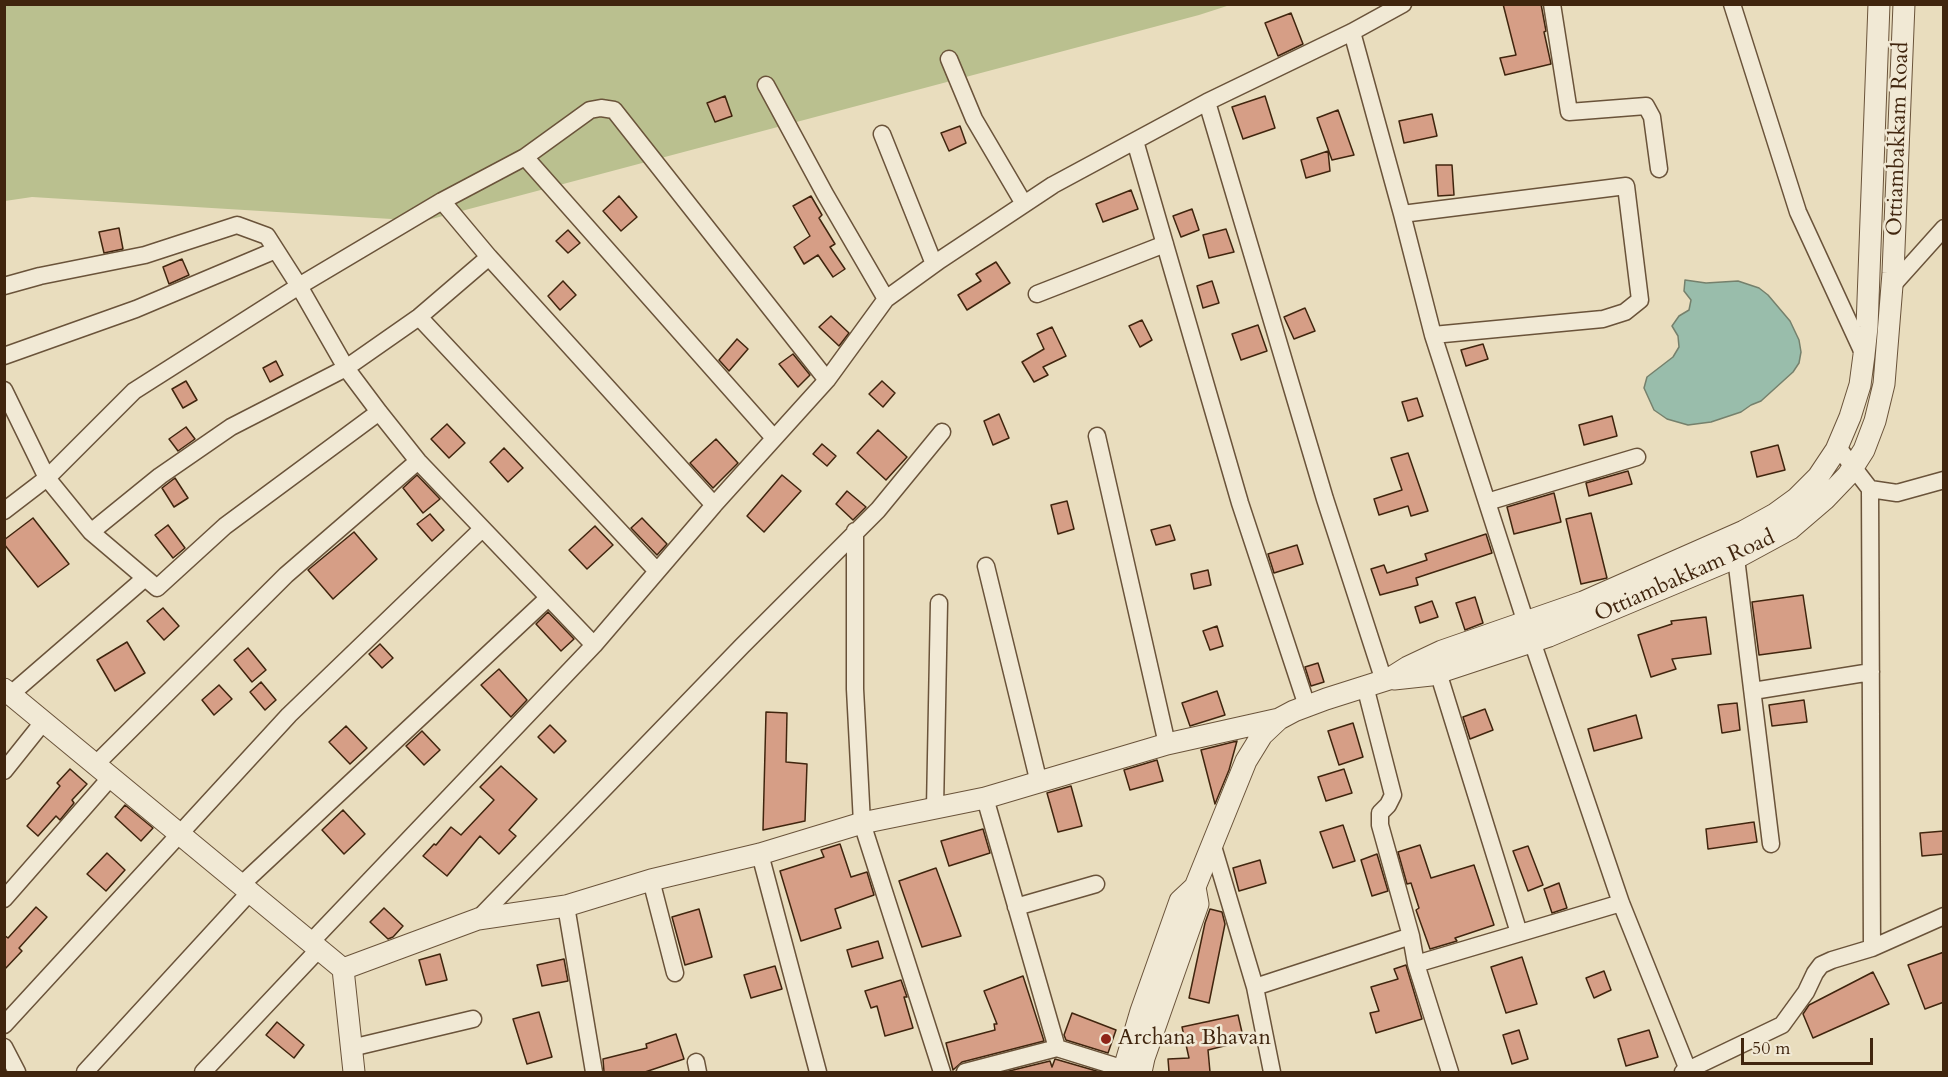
<!DOCTYPE html>
<html>
<head>
<meta charset="utf-8">
<style>
	body { margin:0 }
	#map { position:relative; width:1948px; height:1077px; overflow:hidden; background:#e9ddbe; font-family:Cardo,serif }
	canvas { display:block }
	.frame { position:absolute; inset:0; border:6px solid #40250e; pointer-events:none }
	.scale { position:absolute; left:1741px; top:1038px; width:132px; height:27px; box-sizing:border-box; border:3px solid #40250e; border-top:0; padding-left:8px; font-size:18px; line-height:21px; white-space:nowrap; color:#40250e; -webkit-text-stroke:4px #f1e9d5; paint-order:stroke }
</style>
</head>
<body>
<div id="map">
<canvas width="1948" height="1077"></canvas>
<div class="frame"></div>
<div class="scale">50 m</div>
</div>
<script>
const ctx = document.querySelector('canvas').getContext('2d');
ctx.lineJoin = 'round';
function fill(path, color) {
  ctx.fillStyle = color;
  ctx.fill(path, 'evenodd');
}
function shape(rows) {
  const path = new Path2D();
  for (const r of rows) {
    path.moveTo(r[0], r[1]);
    for (let i = 2; i < r.length; i += 2) path.lineTo(r[i], r[i + 1]);
  }
  return path;
}
function trace(path, color, width, dash) {
  ctx.strokeStyle = color;
  ctx.lineWidth = width;
  ctx.lineCap = dash ? 'butt' : 'round';
  ctx.setLineDash(dash || []);
  ctx.stroke(path);
}
function label(font, color, halo, rows, align = 'center') {
  ctx.font = font + ' Cardo,serif';
  ctx.lineWidth = 5;
  ctx.setLineDash([]);
  ctx.textBaseline = 'middle';
  ctx.strokeStyle = halo;
  ctx.fillStyle = color;
  for (const [text, x, y, turn = 0] of rows) {
    ctx.save();
    ctx.translate(x, y);
    ctx.rotate((+turn || 0) * Math.PI / 180);
    ctx.textAlign = isNaN(turn) ? turn : align;
    if (halo) ctx.strokeText(text, 0, 0);
    ctx.fillText(text, 0, 0);
    ctx.restore();
  }
}
fill(shape([
	[4,5,1230,5,1199,15,424,221,32,197,5,201]
]), '#bac08f');
const water = shape([
	[1685,280,1706,283,1738,281,1759,288,1768,295,1790,321,1799,340,1801,352,1799,363,1793,372,1761,401,1751,405,1741,412,1711,422,1688,425,1667,419,1654,410,1644,388,1647,377,1673,357,1679,347,1678,336,1672,326,1679,316,1689,310,1691,300,1684,291,1685,280]
]);
fill(water, '#99bdab');
trace(water, '#75806c', 1.5);
const building = shape([
	[1503,4,1541,4,1546,31,1544,32,1551,64,1505,75,1500,58,1516,55,1503,4],
	[1291,13,1303,44,1278,56,1265,23,1291,13],
	[725,96,732,116,715,122,707,103,725,96],
	[1265,96,1275,128,1243,139,1232,107,1265,96],
	[1338,110,1354,155,1332,160,1317,118,1338,110],
	[1432,114,1437,136,1404,143,1399,121,1432,114],
	[960,126,966,143,949,151,941,133,960,126],
	[1328,151,1330,171,1306,178,1301,160,1328,151],
	[1436,165,1452,165,1454,195,1438,196,1436,165],
	[1131,190,1138,209,1103,222,1096,204,1131,190],
	[619,196,637,217,621,231,603,211,619,196],
	[811,196,822,215,819,218,835,244,830,247,845,269,833,277,818,255,804,264,794,247,810,236,793,206,811,196],
	[1192,209,1199,230,1181,237,1173,216,1192,209],
	[119,228,123,249,104,253,99,232,119,228],
	[1226,229,1234,252,1209,258,1203,235,1226,229],
	[568,230,580,243,568,253,556,241,568,230],
	[182,259,189,275,169,284,163,267,182,259],
	[996,262,1010,283,967,310,958,295,981,281,976,274,996,262],
	[563,281,576,295,560,310,548,296,563,281],
	[1212,281,1219,303,1203,308,1197,286,1212,281],
	[1305,308,1315,331,1294,339,1284,317,1305,308],
	[831,316,849,333,839,346,819,327,831,316],
	[1142,320,1152,340,1140,347,1129,326,1142,320],
	[1258,325,1267,351,1241,360,1232,334,1258,325],
	[1052,327,1066,356,1043,367,1048,375,1034,382,1022,362,1044,349,1037,334,1052,327],
	[737,339,748,349,729,371,719,360,737,339],
	[1483,344,1488,359,1466,366,1461,350,1483,344],
	[793,354,810,375,798,387,779,364,793,354],
	[276,361,283,375,270,382,263,368,276,361],
	[186,381,197,400,183,408,172,389,186,381],
	[882,381,895,393,883,407,869,394,882,381],
	[1417,398,1423,416,1408,421,1402,402,1417,398],
	[999,414,1009,438,993,445,984,421,999,414],
	[1612,416,1617,436,1584,445,1579,425,1612,416],
	[447,424,465,443,449,458,431,439,447,424],
	[186,427,195,439,178,451,169,439,186,427],
	[878,430,907,457,886,480,857,453,878,430],
	[716,439,738,463,713,488,690,463,716,439],
	[822,444,836,456,827,466,813,454,822,444],
	[1778,445,1785,470,1757,477,1751,452,1778,445],
	[504,448,523,468,508,482,490,462,504,448],
	[1408,453,1428,511,1411,516,1408,506,1379,515,1374,499,1402,490,1391,458,1408,453],
	[1628,471,1632,484,1589,496,1586,483,1628,471],
	[417,475,440,499,423,513,403,488,417,475],
	[782,475,801,491,764,532,747,516,782,475],
	[175,478,188,498,174,507,162,488,175,478],
	[847,491,866,507,853,520,836,504,847,491],
	[1554,493,1561,522,1514,534,1507,507,1554,493],
	[1067,501,1074,529,1058,534,1051,505,1067,501],
	[1591,513,1607,578,1581,584,1566,519,1591,513],
	[430,514,444,530,432,541,417,524,430,514],
	[33,518,69,564,38,587,4,544,4,540,33,518],
	[642,518,667,544,657,555,631,528,642,518],
	[168,525,185,548,173,558,155,535,168,525],
	[1170,525,1175,540,1156,545,1151,530,1170,525],
	[595,526,613,545,587,569,569,550,595,526],
	[354,532,377,559,333,599,308,570,354,532],
	[1486,534,1492,553,1416,578,1418,585,1380,595,1371,569,1384,565,1387,573,1427,560,1425,554,1486,534],
	[1297,545,1303,564,1274,573,1268,554,1297,545],
	[1208,570,1211,585,1194,589,1191,574,1208,570],
	[1803,595,1811,648,1759,655,1752,602,1803,595],
	[1475,597,1483,623,1465,630,1456,603,1475,597],
	[1432,601,1438,617,1420,623,1415,607,1432,601],
	[163,608,179,626,164,640,147,621,163,608],
	[548,612,574,639,561,651,536,624,548,612],
	[1706,617,1711,654,1672,659,1676,669,1651,677,1638,635,1672,624,1671,621,1706,617],
	[1217,626,1223,646,1210,650,1203,631,1217,626],
	[127,642,145,673,115,691,97,660,127,642],
	[380,644,393,658,382,668,369,654,380,644],
	[248,648,266,670,252,682,234,660,248,648],
	[1318,663,1324,682,1311,686,1305,667,1318,663],
	[499,669,527,700,511,717,481,685,499,669],
	[261,682,276,700,265,710,250,692,261,682],
	[219,685,232,699,214,715,202,700,219,685],
	[1217,691,1225,715,1190,726,1182,703,1217,691],
	[1804,700,1807,722,1772,726,1769,705,1804,700],
	[1737,703,1740,730,1722,733,1718,705,1737,703],
	[1485,709,1493,730,1470,739,1463,717,1485,709],
	[766,712,787,713,786,762,807,764,805,821,763,830,766,712],
	[1636,715,1642,738,1594,751,1588,729,1636,715],
	[1353,723,1363,757,1339,765,1328,731,1353,723],
	[550,725,566,741,554,753,538,737,550,725],
	[346,726,367,748,350,764,329,742,346,726],
	[422,731,440,750,424,765,406,746,422,731],
	[1237,741,1229,770,1215,804,1201,750,1237,741],
	[1157,760,1163,781,1130,790,1124,770,1157,760],
	[501,766,537,799,509,830,516,836,499,854,480,836,447,876,423,856,434,844,436,845,451,827,461,835,494,800,480,787,501,766],
	[70,769,87,784,72,800,74,803,60,820,56,816,38,836,27,826,60,786,57,783,70,769],
	[1344,769,1352,793,1326,801,1318,777,1344,769],
	[1071,786,1082,826,1058,832,1047,793,1071,786],
	[125,805,153,828,141,841,115,817,125,805],
	[343,810,365,834,344,854,322,830,343,810],
	[1754,822,1757,842,1708,849,1706,829,1754,822],
	[1343,825,1355,861,1333,868,1320,832,1343,825],
	[983,829,990,853,949,866,941,841,983,829],
	[1944,831,1944,854,1922,856,1920,833,1944,831],
	[840,844,851,877,867,872,874,895,835,909,841,928,801,941,780,871,824,857,821,850,840,844],
	[1420,845,1431,878,1474,865,1494,925,1455,938,1457,941,1430,949,1416,910,1419,908,1411,883,1407,884,1398,852,1420,845],
	[1528,846,1543,885,1528,891,1513,851,1528,846],
	[107,853,125,870,106,891,87,874,107,853],
	[1377,854,1388,891,1372,896,1361,860,1377,854],
	[1260,860,1266,883,1239,891,1233,868,1260,860],
	[936,868,961,936,922,947,899,881,936,868],
	[1559,883,1567,908,1552,913,1544,889,1559,883],
	[36,907,47,917,19,948,22,951,4,970,4,935,8,938,36,907],
	[384,908,403,926,393,937,388,939,370,922,384,908],
	[699,909,712,957,685,965,672,917,699,909],
	[1210,909,1222,912,1225,924,1209,1003,1189,998,1205,923,1210,909],
	[878,941,883,958,852,967,847,950,878,941],
	[1944,952,1944,1002,1925,1009,1908,965,1944,952],
	[440,954,447,980,426,985,419,960,440,954],
	[1522,957,1537,1004,1506,1013,1491,967,1522,957],
	[564,959,568,981,542,986,537,965,564,959],
	[1406,965,1422,1019,1376,1033,1370,1013,1379,1011,1371,987,1398,979,1394,969,1406,965],
	[775,966,782,989,751,998,744,975,775,966],
	[1604,971,1611,990,1594,998,1586,978,1604,971],
	[1873,972,1889,1004,1813,1038,1803,1014,1809,1005,1873,972],
	[1023,976,1044,1041,962,1062,953,1070,946,1043,995,1030,994,1024,997,1024,984,991,1023,976],
	[901,980,907,997,904,997,913,1028,885,1036,877,1006,871,1008,865,991,901,980],
	[539,1012,552,1057,527,1064,513,1019,539,1012],
	[1072,1013,1116,1030,1108,1053,1066,1040,1064,1035,1072,1013],
	[1238,1015,1244,1041,1208,1050,1210,1072,1169,1072,1168,1059,1189,1058,1182,1027,1238,1015],
	[277,1022,304,1045,294,1058,266,1035,277,1022],
	[1519,1030,1528,1059,1512,1064,1503,1035,1519,1030],
	[1649,1030,1658,1057,1626,1066,1618,1039,1649,1030],
	[676,1034,684,1059,645,1072,604,1072,603,1059,647,1048,646,1044,676,1034],
	[1055,1059,1100,1072,1005,1072,1050,1061,1052,1067,1055,1059]
]);
fill(building, '#d69e86');
trace(building, '#40250e', 1.5);
const minor = shape([
	[1552,4,1569,112,1646,106,1652,117,1659,169],
	[1732,4,1798,212,1864,355],
	[1352,32,1402,214,1433,335,1526,623],
	[949,59,974,119,1024,204],
	[766,85,825,194,886,299],
	[1207,102,1325,499,1384,681],
	[882,134,934,264],
	[1135,141,1240,503,1307,706],
	[525,157,774,438],
	[442,201,489,257,714,505],
	[1402,214,1626,186,1640,300,1625,312,1603,319,1433,335],
	[4,286,40,276,145,255,237,225,267,236,299,286,346,368,379,412,418,461,594,645],
	[1892,286,1944,228],
	[1037,294,1165,244],
	[419,317,656,570],
	[4,356,136,309,276,250],
	[4,390,47,478,91,532,157,588,225,526,379,412],
	[1097,436,1167,744],
	[1837,446,1870,489,1897,493,1944,480],
	[1870,489,1872,948],
	[1487,502,1637,457],
	[4,511,47,478,134,391,299,286,442,201,525,157,590,110,601,108,614,110,827,380],
	[855,531,855,689,862,823,942,1072],
	[91,532,160,476,231,427,346,368,419,317,489,257],
	[1736,558,1771,844],
	[986,566,1039,783],
	[1532,641,1621,903,1688,1070,1683,1072],
	[1438,672,1519,933],
	[1365,686,1393,795,1388,805,1380,813,1380,825,1411,936,1416,964,1450,1072],
	[1753,691,1871,672],
	[11,694,145,578],
	[96,764,286,575,418,461],
	[4,771,44,721],
	[985,798,1057,1048],
	[935,808,939,603],
	[1212,843,1255,987,1272,1072],
	[760,854,818,1072],
	[651,880,675,973],
	[241,885,548,598],
	[4,899,111,777],
	[566,906,594,1072],
	[1016,907,1096,884],
	[478,919,742,646,878,510,942,432],
	[311,942,594,645,714,505,827,380,886,299,940,260,1053,185,1207,102,1352,32,1403,4],
	[1416,964,1621,903],
	[1255,987,1411,936],
	[4,1025,289,715,482,529],
	[4,1047,17,1072],
	[351,1048,473,1019],
	[696,1062,698,1072],
	[1688,1070,1782,1025,1806,992,1815,973,1821,965,1832,960,1872,948,1944,916],
	[85,1072,250,892],
	[203,1072,319,949],
	[965,1072,1057,1048,1134,1072]
]);
const tertiary = shape([
	[1394,679,1431,675,1549,636,1742,555,1790,529,1825,499,1848,475,1864,450,1875,421,1884,384,1893,273,1904,4],
	[4,689,343,969,354,1072],
	[343,969,478,919,566,906,651,880,760,854,862,823,985,798,1167,744,1279,719],
	[1123,1072,1141,1011,1180,901,1195,887,1246,761,1262,735,1279,719,1294,711,1326,699,1389,679,1408,667,1442,651,1583,602,1744,531,1775,514,1797,498,1818,477,1836,450,1850,417,1860,385,1864,355,1867,327,1879,4],
	[1141,1072,1144,1058,1198,904,1195,887]
]);
trace(minor, '#6a533a', 19);
trace(tertiary, '#6a533a', 23);
trace(minor, '#f1e9d5', 16);
trace(tertiary, '#f1e9d5', 21);
for (const [x, y, r, color] of [
	[1106,1039,6,"#8f2418"]
]) {
  const dot = new Path2D();
  dot.arc(x, y, r, 0, 2 * Math.PI);
  ctx.fillStyle = color;
  ctx.fill(dot);
  trace(dot, '#f1e9d5', 2);
}
label('22px', '#40250e', '#f1e9d5', [
	["Ottiambakkam Road",1899,139,-88],
	["Ottiambakkam Road",1685,577,-24]
]);
label('22px', '#40250e', '#f1e9d5', [
	["Archana Bhavan",1118,1039]
], 'left');
</script>
</body>
</html>
